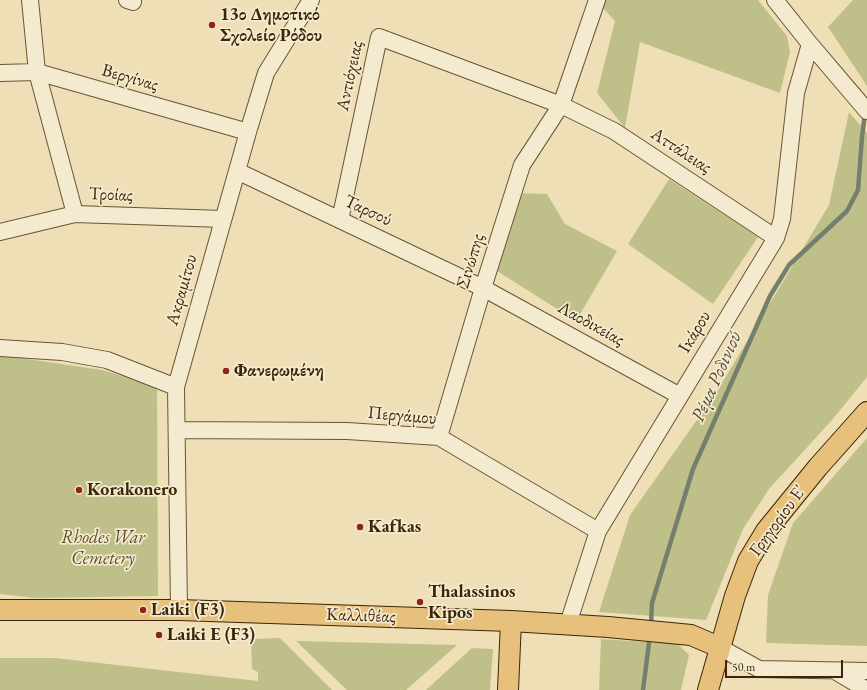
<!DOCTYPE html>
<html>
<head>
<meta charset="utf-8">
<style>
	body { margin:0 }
	#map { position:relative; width:867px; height:690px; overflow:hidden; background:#eedfb6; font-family:"EB Garamond",serif }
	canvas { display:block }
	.scale { position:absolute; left:725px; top:660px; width:118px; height:18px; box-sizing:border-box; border:2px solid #3d2608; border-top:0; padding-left:5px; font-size:12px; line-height:14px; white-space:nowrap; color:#3d2608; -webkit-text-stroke:3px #f4ead0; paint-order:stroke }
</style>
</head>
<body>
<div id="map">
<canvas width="867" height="690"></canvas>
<div class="scale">50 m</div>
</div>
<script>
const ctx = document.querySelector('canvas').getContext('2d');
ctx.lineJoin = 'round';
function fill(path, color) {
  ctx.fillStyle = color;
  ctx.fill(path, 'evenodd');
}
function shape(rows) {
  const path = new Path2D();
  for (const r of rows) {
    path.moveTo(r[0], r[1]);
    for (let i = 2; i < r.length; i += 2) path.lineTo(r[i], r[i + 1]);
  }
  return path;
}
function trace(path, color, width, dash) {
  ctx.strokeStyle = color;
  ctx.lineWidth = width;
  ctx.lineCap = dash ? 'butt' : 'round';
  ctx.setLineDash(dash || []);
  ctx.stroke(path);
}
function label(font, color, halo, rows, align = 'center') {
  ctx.font = font + ' "EB Garamond",serif';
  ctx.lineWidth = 3.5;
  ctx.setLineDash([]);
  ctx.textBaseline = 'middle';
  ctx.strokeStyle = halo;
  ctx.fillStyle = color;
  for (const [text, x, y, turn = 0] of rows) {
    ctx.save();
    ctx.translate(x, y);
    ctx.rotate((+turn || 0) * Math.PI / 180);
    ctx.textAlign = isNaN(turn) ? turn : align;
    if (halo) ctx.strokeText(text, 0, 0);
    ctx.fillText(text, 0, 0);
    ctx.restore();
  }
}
fill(shape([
	[605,0,758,0,787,36,790,52,780,93,640,42,625,128,597,93,615,21,602,7],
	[853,0,867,0,867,86,828,27],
	[849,112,867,133,867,377,832,420,769,489,743,529,706,620,599,612,630,515,716,393,829,205],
	[669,179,758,237,713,304,628,244],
	[519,193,547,194,565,224,617,251,576,321,494,269],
	[0,355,102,370,157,386,158,596,35,598,0,594],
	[867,438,867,646,766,643,768,595,793,523],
	[280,638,332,690,0,690,0,658,55,658,258,681,258,672,252,669,251,639],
	[601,639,678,644,689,655,681,690,599,690],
	[296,641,457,645,406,690,347,690],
	[472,648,493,649,490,690,426,690]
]), '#bfc089');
trace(shape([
	[651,625,652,603,693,469,770,296,789,265,847,211,858,190,862,137,865,113],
	[643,690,650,635]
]), '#74806d', 4.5);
const minor = shape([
	[30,0,37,72,75,214],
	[127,0,133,2],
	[775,0,810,44,867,111],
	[0,73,37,72,248,132],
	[237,171,483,288,680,396],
	[340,220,379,37,561,105,614,131,776,238],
	[0,232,75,214,223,219],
	[0,348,62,352,107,360,176,387],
	[177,430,347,431,439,437,598,531],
	[439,437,483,288,522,165,561,105,597,0],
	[179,610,176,387,248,132,266,73,311,0],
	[568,624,598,531,776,238,782,219,796,93,810,44],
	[719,647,759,669,867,671],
	[835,671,867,690]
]);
const major = shape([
	[0,610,179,610,511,621,608,627,691,635,719,647],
	[508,690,511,621],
	[708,690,735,596,748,561,766,531,818,467,867,412]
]);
trace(minor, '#695434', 18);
trace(major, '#3d2608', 22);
trace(minor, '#f4ead0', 16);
trace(major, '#e7c07b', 20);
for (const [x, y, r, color] of [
	[212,25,4,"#8f2418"],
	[226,371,4,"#8f2418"],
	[79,490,4,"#8f2418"],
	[360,527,4,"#8f2418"],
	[420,602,4,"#8f2418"],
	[143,610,4,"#8f2418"],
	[159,635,4,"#8f2418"]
]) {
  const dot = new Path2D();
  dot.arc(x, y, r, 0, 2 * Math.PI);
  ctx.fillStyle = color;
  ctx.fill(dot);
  trace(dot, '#f4ead0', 1.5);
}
label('bold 18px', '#3d2608', '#f4ead0', [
	["13ο Δημοτικό",220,15],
	["Σχολείο Ρόδου",220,36],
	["Φανερωμένη",234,371],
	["Korakonero",87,490],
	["Kafkas",368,527],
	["Thalassinos",428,592],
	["Kipos",428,613],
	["Laiki (F3)",151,610],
	["Laiki E (F3)",167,635]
], 'left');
label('18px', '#3d2608', '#f4ead0', [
	["Αντιόχειας",350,76,-78],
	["Βεργίνας",130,78,16],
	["Αττάλειας",681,151,33],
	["Τροίας",111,195,2],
	["Ταρσού",368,211,25],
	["Σινώπης",471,261,-73],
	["Ακραμίτου",182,290,-74],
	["Λαοδικείας",591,324,29],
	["Ικάρου",695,332,-59],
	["Περγάμου",402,416,5],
	["Γρηγορίου Ε'",778,521,-54],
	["Καλλιθέας",361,616,2]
]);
label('italic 18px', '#5e4c28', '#f4ead0', [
	["Rhodes War",103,538],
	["Cemetery",103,559]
]);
label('italic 19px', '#544c32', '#f4ead0', [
	["Ρέμα Ροδινιού",717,377,-66]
]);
</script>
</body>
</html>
